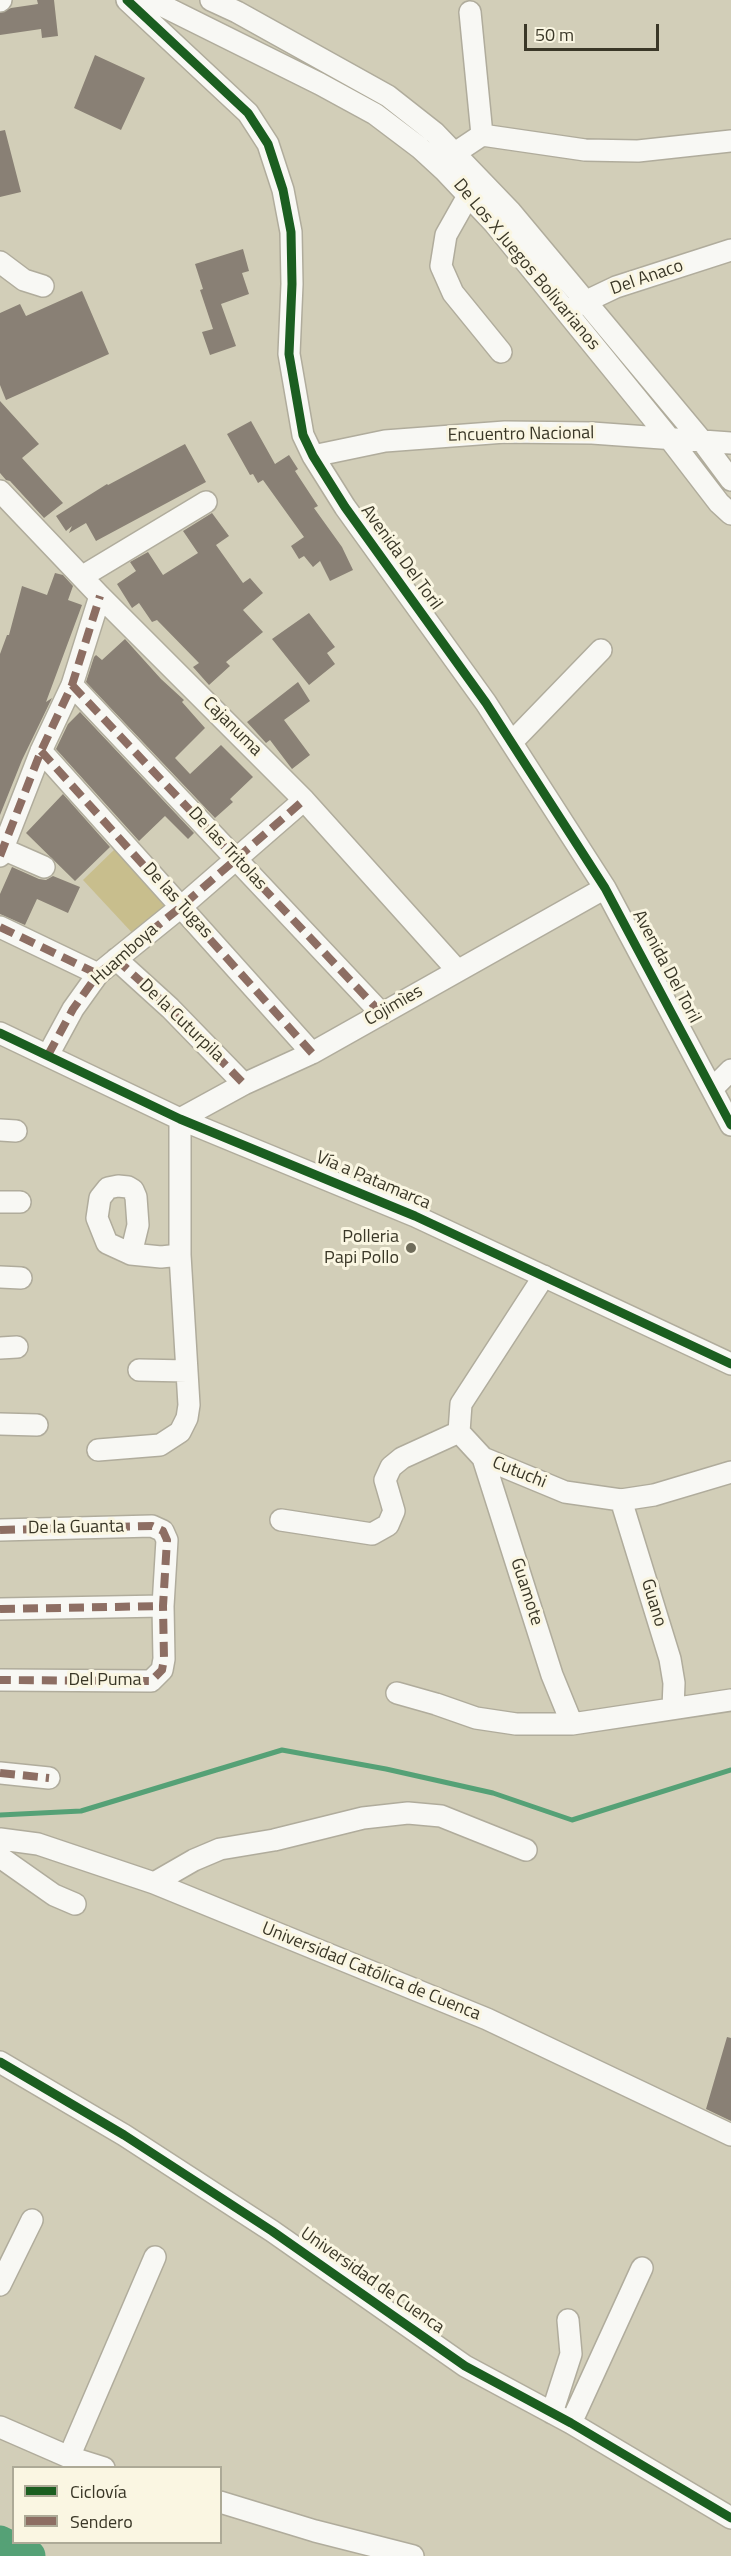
<!DOCTYPE html>
<html>
<head>
<meta charset="utf-8">
<style>
	body { margin:0 }
	#map { position:relative; width:731px; height:2556px; overflow:hidden; background:#d2ceb8; font-family:"Titillium Web",sans-serif }
	canvas { display:block }
	.legend { position:absolute; left:12px; top:2466px; width:210px; height:78px; box-sizing:border-box; background:#faf6e2; border:2px solid #adaa97; margin:0; padding:8px 10px; list-style:none; font-size:18px; color:#3a3727 }
	.legend li { display:flex; align-items:center; gap:12px; height:30px }
	.legend b { width:30px; border:2px solid #adaa97 }
	.scale { position:absolute; left:524px; top:24px; width:135px; height:27px; box-sizing:border-box; border:3px solid #3a3727; border-top:0; padding-left:8px; font-size:18px; line-height:21px; white-space:nowrap; color:#3a3727; -webkit-text-stroke:4px #faf6e2; paint-order:stroke }
</style>
</head>
<body>
<div id="map">
<canvas width="731" height="2556"></canvas>
<ul class="legend">
<li><b style="height:8px;background:#1b5e20"></b>Ciclovía</li>
<li><b style="height:8px;background:#8d6e63"></b>Sendero</li>
</ul>
<div class="scale">50 m</div>
</div>
<script>
const ctx = document.querySelector('canvas').getContext('2d');
ctx.lineJoin = 'round';
function fill(path, color) {
  ctx.fillStyle = color;
  ctx.fill(path, 'evenodd');
}
function shape(rows) {
  const path = new Path2D();
  for (const r of rows) {
    path.moveTo(r[0], r[1]);
    for (let i = 2; i < r.length; i += 2) path.lineTo(r[i], r[i + 1]);
  }
  return path;
}
function trace(path, color, width, dash) {
  ctx.strokeStyle = color;
  ctx.lineWidth = width;
  ctx.lineCap = dash ? 'butt' : 'round';
  ctx.setLineDash(dash || []);
  ctx.stroke(path);
}
function label(font, color, halo, rows, align = 'center') {
  ctx.font = font + ' "Titillium Web",sans-serif';
  ctx.lineWidth = 6;
  ctx.setLineDash([]);
  ctx.textBaseline = 'middle';
  ctx.strokeStyle = halo;
  ctx.fillStyle = color;
  for (const [text, x, y, turn = 0] of rows) {
    ctx.save();
    ctx.translate(x, y);
    ctx.rotate((+turn || 0) * Math.PI / 180);
    ctx.textAlign = isNaN(turn) ? turn : align;
    if (halo) ctx.strokeText(text, 0, 0);
    ctx.fillText(text, 0, 0);
    ctx.restore();
  }
}
fill(shape([
	[118,846,172,903,136,937,83,880]
]), '#c8be8d');
trace(shape([
	[0,1815,81,1811,282,1750,386,1769,493,1793,572,1820,731,1770]
]), '#55a176', 5);
trace(shape([
	[0,2542,29,2556]
]), '#55a176', 33);
fill(shape([
	[37,0,54,0,58,36,42,38,41,29,0,35,0,13,11,8,38,4],
	[95,55,145,78,121,130,74,108],
	[5,130,21,192,0,197,0,131],
	[243,249,249,271,242,273,249,294,221,304,236,346,210,355,202,332,213,329,200,290,203,289,195,264],
	[82,291,109,354,6,400,0,385,0,313,20,304,26,316],
	[0,401,39,444,22,458,63,503,44,518,10,481,6,480,0,473],
	[251,421,275,464,289,455,298,469,295,471,318,506,314,508,342,547,353,570,330,581,320,561,313,567,304,556,299,559,291,546,304,537,263,480,258,483,253,474,250,475,227,434],
	[185,444,206,482,96,541,86,523,69,533,72,526,66,531,56,516,107,484,108,485],
	[212,513,229,536,216,545,243,583,250,578,263,593,243,610,263,632,226,662,230,666,209,685,193,667,199,663,157,620,152,622,139,603,132,608,117,584,136,571,130,562,148,552,163,575,198,553,183,531],
	[55,573,63,575,73,586,68,600,82,605,46,702,52,698,22,760,0,815,0,654,7,635,9,635,22,586,47,595],
	[309,613,335,647,327,653,335,664,309,685,272,639],
	[125,639,161,679,184,700,182,702,205,728,175,758,190,774,221,745,253,777,230,799,233,802,215,818,86,682,94,657,96,655,102,660],
	[298,682,310,701,284,720,310,755,292,769,270,740,266,743,247,722],
	[80,712,194,833,188,839,165,816,139,841,56,749,68,724],
	[63,794,110,847,75,881,26,833],
	[12,867,39,879,46,880,53,876,80,887,68,913,37,899,25,925,0,914,0,894],
	[727,2037,731,2038,731,2121,706,2109]
]), '#898075');
const minor = shape([
	[127,0,248,113,268,144,283,190,291,232,292,284,289,354,303,435,313,456,345,507,486,703,605,888,731,1125],
	[151,0,320,84,375,114,420,148,445,171,494,223,669,438,719,503,731,514],
	[211,0,237,12,388,96,435,133,510,211,702,441,731,480],
	[0,1,1,0],
	[482,135,585,150,638,151,731,141],
	[455,153,482,135,470,12],
	[468,196,446,235,441,266,453,293,501,352],
	[0,262,24,280,43,286],
	[574,307,616,287,731,250],
	[313,456,385,441,505,432,592,433,731,443],
	[0,491,100,596,304,800,457,970],
	[83,576,206,502],
	[72,685,381,1013],
	[512,742,601,650],
	[41,751,312,1053],
	[3,849,44,867],
	[0,856,41,751,72,685,100,596],
	[0,927,98,974],
	[116,959,170,1008,244,1084],
	[0,1033,180,1119,415,1216,731,1364],
	[48,1055,73,1009,98,974,182,906,304,800],
	[712,1089,731,1070],
	[0,1130,16,1131],
	[0,1202,20,1202],
	[131,1254,138,1225,136,1197,133,1190,128,1187,118,1186,108,1188,100,1198,97,1218,107,1243,131,1254,161,1257,180,1255],
	[544,1276,461,1404,459,1432,483,1458,565,1492,621,1500,654,1495,731,1472],
	[0,1277,21,1278],
	[0,1348,17,1347],
	[139,1370,187,1371],
	[0,1424,37,1425],
	[98,1450,160,1445,180,1432,187,1418,189,1405,180,1255,180,1119,244,1084,312,1053,605,888],
	[483,1458,552,1675,572,1724],
	[621,1500,670,1659,674,1683,673,1708],
	[281,1520,372,1534,388,1525,394,1511,385,1480,391,1467,402,1458,459,1432],
	[0,1530,152,1526,163,1531,167,1540,163,1606,164,1659,162,1670,151,1681,0,1680],
	[0,1609,163,1606],
	[397,1693,436,1704,476,1718,516,1724,572,1724,731,1700],
	[0,1773,49,1778],
	[0,1839,38,1844,154,1883,487,2019,731,2135],
	[0,1857,54,1895,75,1904],
	[154,1883,194,1860,220,1849,274,1840,363,1818,408,1813,441,1816,526,1850],
	[0,2062,124,2135,272,2231,465,2366,571,2423,731,2518],
	[0,2285,32,2220],
	[552,2413,571,2354,568,2320],
	[571,2423,642,2268],
	[0,2427,69,2457,104,2468],
	[69,2457,155,2257],
	[220,2502,315,2531,413,2556]
]);
trace(minor, '#b0ac9c', 24);
trace(minor, '#f8f8f4', 21);
trace(shape([
	[72,685,381,1013],
	[41,751,312,1053],
	[0,856,41,751,72,685,100,596],
	[0,927,98,974],
	[116,959,170,1008,244,1084],
	[48,1055,73,1009,98,974,182,906,304,800],
	[0,1530,152,1526,163,1531,167,1540,163,1606,164,1659,162,1670,151,1681,0,1680],
	[0,1609,163,1606],
	[0,1773,49,1778]
]), '#8d6e63', 8, [15, 8]);
trace(shape([
	[127,0,248,113,268,144,283,190,291,232,292,284,289,354,303,435,313,456,345,507,486,703,605,888,731,1125],
	[0,1033,180,1119,415,1216,731,1364],
	[0,2062,124,2135,272,2231,465,2366,571,2423,731,2518]
]), '#1b5e20', 9);
for (const [x, y, r, color] of [
	[411,1248,6,"#6f6c5a"]
]) {
  const dot = new Path2D();
  dot.arc(x, y, r, 0, 2 * Math.PI);
  ctx.fillStyle = color;
  ctx.fill(dot);
  trace(dot, '#faf6e2', 2);
}
label('18px', '#3a3727', '#faf6e2', [
	["De Los X Juegos Bolivarianos",526,265,50],
	["Del Anaco",647,278,-19],
	["Encuentro Nacional",521,435,-1],
	["Avenida Del Toril",401,558,54],
	["Cajanuma",232,727,45],
	["De las Tritolas",227,849,47],
	["De las Tugas",177,901,48],
	["Huamboya",125,955,-42],
	["Avenida Del Toril",666,967,62],
	["Cojimìes",394,1006,-30],
	["De la Cuturpila",181,1021,44],
	["Vía a Patamarca",373,1181,23],
	["Cutuchi",519,1473,22],
	["De la Guanta",76,1528,-1],
	["Guamote",526,1592,72],
	["Guano",653,1603,73],
	["Del Puma",105,1681],
	["Universidad Católica de Cuenca",371,1972,22],
	["Universidad de Cuenca",372,2281,35]
]);
label('18px', '#3a3727', '#faf6e2', [
	["Polleria",399,1238],
	["Papi Pollo",399,1259]
], 'right');
</script>
</body>
</html>
